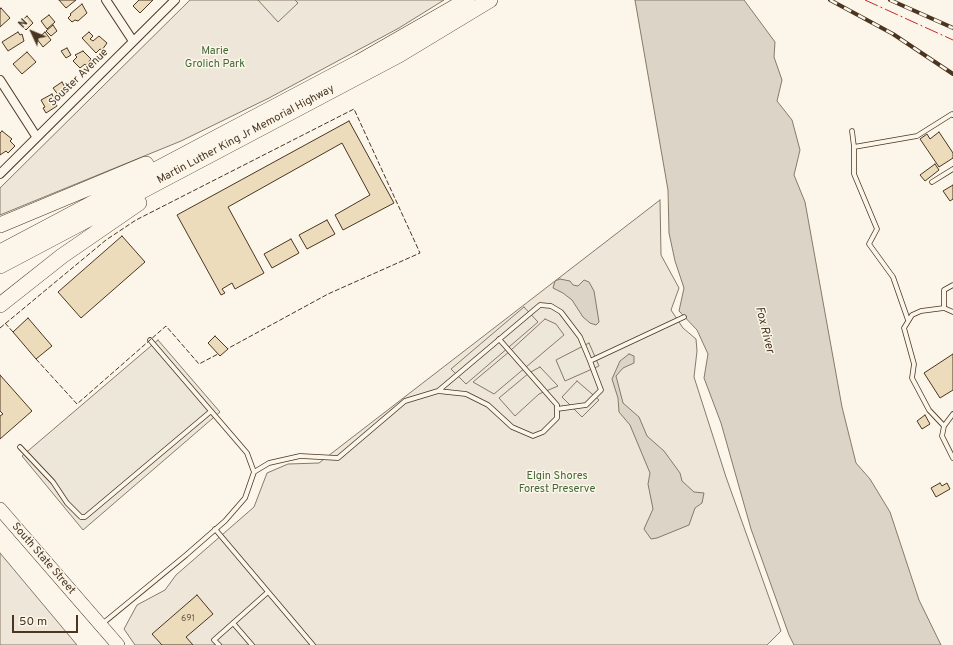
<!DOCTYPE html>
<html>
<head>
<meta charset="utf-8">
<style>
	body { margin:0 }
	#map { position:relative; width:953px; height:645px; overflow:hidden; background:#fbf6e9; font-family:Overpass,sans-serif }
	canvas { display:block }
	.north { position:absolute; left:12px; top:12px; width:40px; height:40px; -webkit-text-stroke:3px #fbf6e9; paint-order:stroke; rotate:314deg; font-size:11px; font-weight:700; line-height:16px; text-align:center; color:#4a3520 }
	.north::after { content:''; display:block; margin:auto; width:14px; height:18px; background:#4a3520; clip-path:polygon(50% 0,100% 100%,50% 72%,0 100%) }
	.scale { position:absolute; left:12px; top:615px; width:66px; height:18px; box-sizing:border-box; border:2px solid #4a3520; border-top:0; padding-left:5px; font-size:12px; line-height:14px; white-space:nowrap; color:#4a3520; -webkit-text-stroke:3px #fbf6e9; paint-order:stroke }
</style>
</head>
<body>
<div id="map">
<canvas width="953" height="645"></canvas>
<div class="north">N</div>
<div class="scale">50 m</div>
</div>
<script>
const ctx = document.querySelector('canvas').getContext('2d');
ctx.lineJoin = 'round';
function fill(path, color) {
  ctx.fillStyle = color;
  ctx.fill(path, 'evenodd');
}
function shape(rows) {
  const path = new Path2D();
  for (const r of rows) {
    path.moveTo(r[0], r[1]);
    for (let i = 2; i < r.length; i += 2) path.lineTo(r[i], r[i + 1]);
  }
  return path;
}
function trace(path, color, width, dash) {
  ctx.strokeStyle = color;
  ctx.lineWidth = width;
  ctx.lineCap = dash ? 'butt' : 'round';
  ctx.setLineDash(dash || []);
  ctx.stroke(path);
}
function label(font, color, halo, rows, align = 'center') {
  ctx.font = font + ' Overpass,sans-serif';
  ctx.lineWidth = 3;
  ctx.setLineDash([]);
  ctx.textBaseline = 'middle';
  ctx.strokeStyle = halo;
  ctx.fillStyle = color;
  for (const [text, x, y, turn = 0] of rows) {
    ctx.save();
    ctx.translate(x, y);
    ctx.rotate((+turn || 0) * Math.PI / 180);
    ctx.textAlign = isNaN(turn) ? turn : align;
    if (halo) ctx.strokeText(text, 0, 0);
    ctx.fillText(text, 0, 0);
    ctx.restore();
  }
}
const green = shape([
	[190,0,444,0,399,28,269,98,181,141,0,215,0,188,190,0],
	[660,200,661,255,679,288,671,310,683,328,696,339,697,351,694,377,726,477,781,631,767,645,135,645,124,629,137,605,165,590,176,575,254,507,267,473,288,464,319,463,660,200],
	[0,553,77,645,0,645,0,553]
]);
fill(green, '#ede6d9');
trace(green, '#887966', 1);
const parking = shape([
	[258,0,295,0,298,3,278,22,258,0],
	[524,307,538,322,466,384,451,369,524,307],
	[545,319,556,324,564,335,494,394,473,382,510,351,545,319],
	[158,340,220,412,83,530,22,456,158,340],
	[589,343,599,366,565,381,556,360,589,343],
	[540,367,558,386,539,394,515,416,499,398,529,373,540,367],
	[577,381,599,400,582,417,562,397,577,381]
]);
fill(parking, '#ede7d9');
trace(parking, '#887966', 1);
const water = shape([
	[635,0,744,0,775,42,774,57,782,80,777,101,792,120,800,150,794,175,805,202,842,407,856,463,870,479,890,512,919,600,941,645,794,645,789,635,751,529,721,423,704,378,708,354,697,330,679,311,684,288,675,261,669,233,668,190,635,0],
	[560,279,570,281,573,285,578,286,584,280,589,282,594,291,599,322,596,325,590,323,583,317,572,300,563,293,553,288,555,281,560,279],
	[629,354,634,356,634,363,623,368,616,376,623,403,639,417,647,436,664,451,680,473,682,481,694,492,704,493,702,503,695,508,689,525,657,538,651,539,644,529,653,509,648,484,650,473,630,425,619,412,618,398,612,379,620,361,629,354]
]);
fill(water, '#dcd4c6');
trace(water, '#887966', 1);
const building = shape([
	[59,0,76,0,66,8,59,0],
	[139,0,153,0,140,13,133,6,139,0],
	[82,4,87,13,78,21,75,20,72,22,68,18,71,15,70,14,82,4],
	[1,8,10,18,0,27,0,9,1,8],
	[49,15,55,22,47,29,41,21,49,15],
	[27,16,33,23,26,30,19,23,27,16],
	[53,25,57,31,51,36,46,31,53,25],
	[18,32,20,35,22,34,24,41,8,51,2,42,18,32],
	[45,32,51,40,43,47,37,39,45,32],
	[89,32,93,36,90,39,93,41,99,36,107,43,102,50,100,49,96,53,82,38,89,32],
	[67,48,71,55,66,58,61,51,67,48],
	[83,51,91,59,86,66,85,64,80,68,73,61,77,57,75,55,83,51],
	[27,52,36,62,22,74,13,64,27,52],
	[62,82,67,91,59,96,53,88,62,82],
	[52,94,57,106,46,113,43,108,45,107,41,100,52,94],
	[349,121,394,203,343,230,335,215,370,195,342,143,228,207,264,273,235,289,232,283,222,289,225,293,221,295,177,215,349,121],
	[2,131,12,139,10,141,15,146,8,153,6,151,0,155,0,133,2,131],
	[939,132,953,153,953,158,939,167,920,139,927,134,930,139,939,132],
	[935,164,939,170,925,181,920,175,935,164],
	[953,185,953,199,950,201,943,191,953,185],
	[327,220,335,234,307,249,299,235,327,220],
	[122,236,145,262,81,318,58,292,122,236],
	[291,239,299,253,272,268,264,254,291,239],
	[28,318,52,346,36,359,13,332,28,318],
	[215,336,228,349,220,356,208,343,215,336],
	[953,354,953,390,940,398,924,373,953,354],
	[0,375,32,411,0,439,0,416,3,414,0,411,0,375],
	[925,415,930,424,922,429,917,421,925,415],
	[940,483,942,486,947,483,950,489,936,497,931,488,940,483],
	[197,595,213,614,186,637,193,645,162,645,152,634,197,595]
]);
fill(building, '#ecdcbc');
trace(building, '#4a3520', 1);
const lane = shape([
	[852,131,854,147],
	[932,182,953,169],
	[944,308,944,290,953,285],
	[908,320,893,277,869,244,877,229,854,174,854,147,917,136,952,114,953,115],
	[438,391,540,305,551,306,561,312,580,337,590,361,684,317],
	[557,409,586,405,601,390,590,361],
	[953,414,944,426,942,436,953,458],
	[944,426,929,410,912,378,914,364,904,328,912,315,921,311,944,308,953,312],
	[20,447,53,482,67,503,81,517,85,517,210,412],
	[254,472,269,463,300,456,338,458,405,401,438,391,466,394,488,405,512,427,533,436,543,432,557,418,557,405,499,339],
	[215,529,313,645],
	[233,623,252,645],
	[102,624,186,555,225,521,245,498,254,472,247,453,150,340],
	[219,645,214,640,268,592]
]);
const street = shape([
	[106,0,133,41],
	[0,80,36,136],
	[0,174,175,0]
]);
const primary = shape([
	[0,509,118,645]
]);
const highway = shape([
	[0,225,146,164],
	[0,252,359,62,467,0],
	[0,266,399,55,490,0],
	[0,305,62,256,139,203]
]);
trace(lane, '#4a3520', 5.5);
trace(street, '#4a3520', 10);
trace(primary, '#4a3520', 14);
trace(highway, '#4a3520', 16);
trace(lane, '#fbf6e9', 4);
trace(street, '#fbf6e9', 8);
trace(primary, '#fbf6e9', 13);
trace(highway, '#fbf6e9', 15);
const rail = shape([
	[830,0,893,34,953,74],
	[890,0,953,28]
]);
trace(rail, '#4a3520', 4);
trace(rail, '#fbf6e9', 2.5, [8]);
trace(shape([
	[5,323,13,332],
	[0,328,106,240,136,220,354,109,420,253,328,294,227,349],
	[36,359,77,404,166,326,199,364,218,354]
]), '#4a3520', 1, [5, 2]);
trace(shape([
	[865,0,953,40]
]), '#c62828', 1, [14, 3, 2, 3]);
label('9px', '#725f47', null, [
	["691",188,619]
]);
label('11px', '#436837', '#fbf6e9', [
	["Marie",215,52],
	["Grolich Park",215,65],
	["Elgin Shores",557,477],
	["Forest Preserve",557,490]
]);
label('11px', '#4a3520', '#fbf6e9', [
	["Souster Avenue",79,78,-44],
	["Martin Luther King Jr Memorial Highway",246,135,-28],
	["South State Street",43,559,49]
]);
label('italic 12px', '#4a3520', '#fbf6e9', [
	["Fox River",764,330,76]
]);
</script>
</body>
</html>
